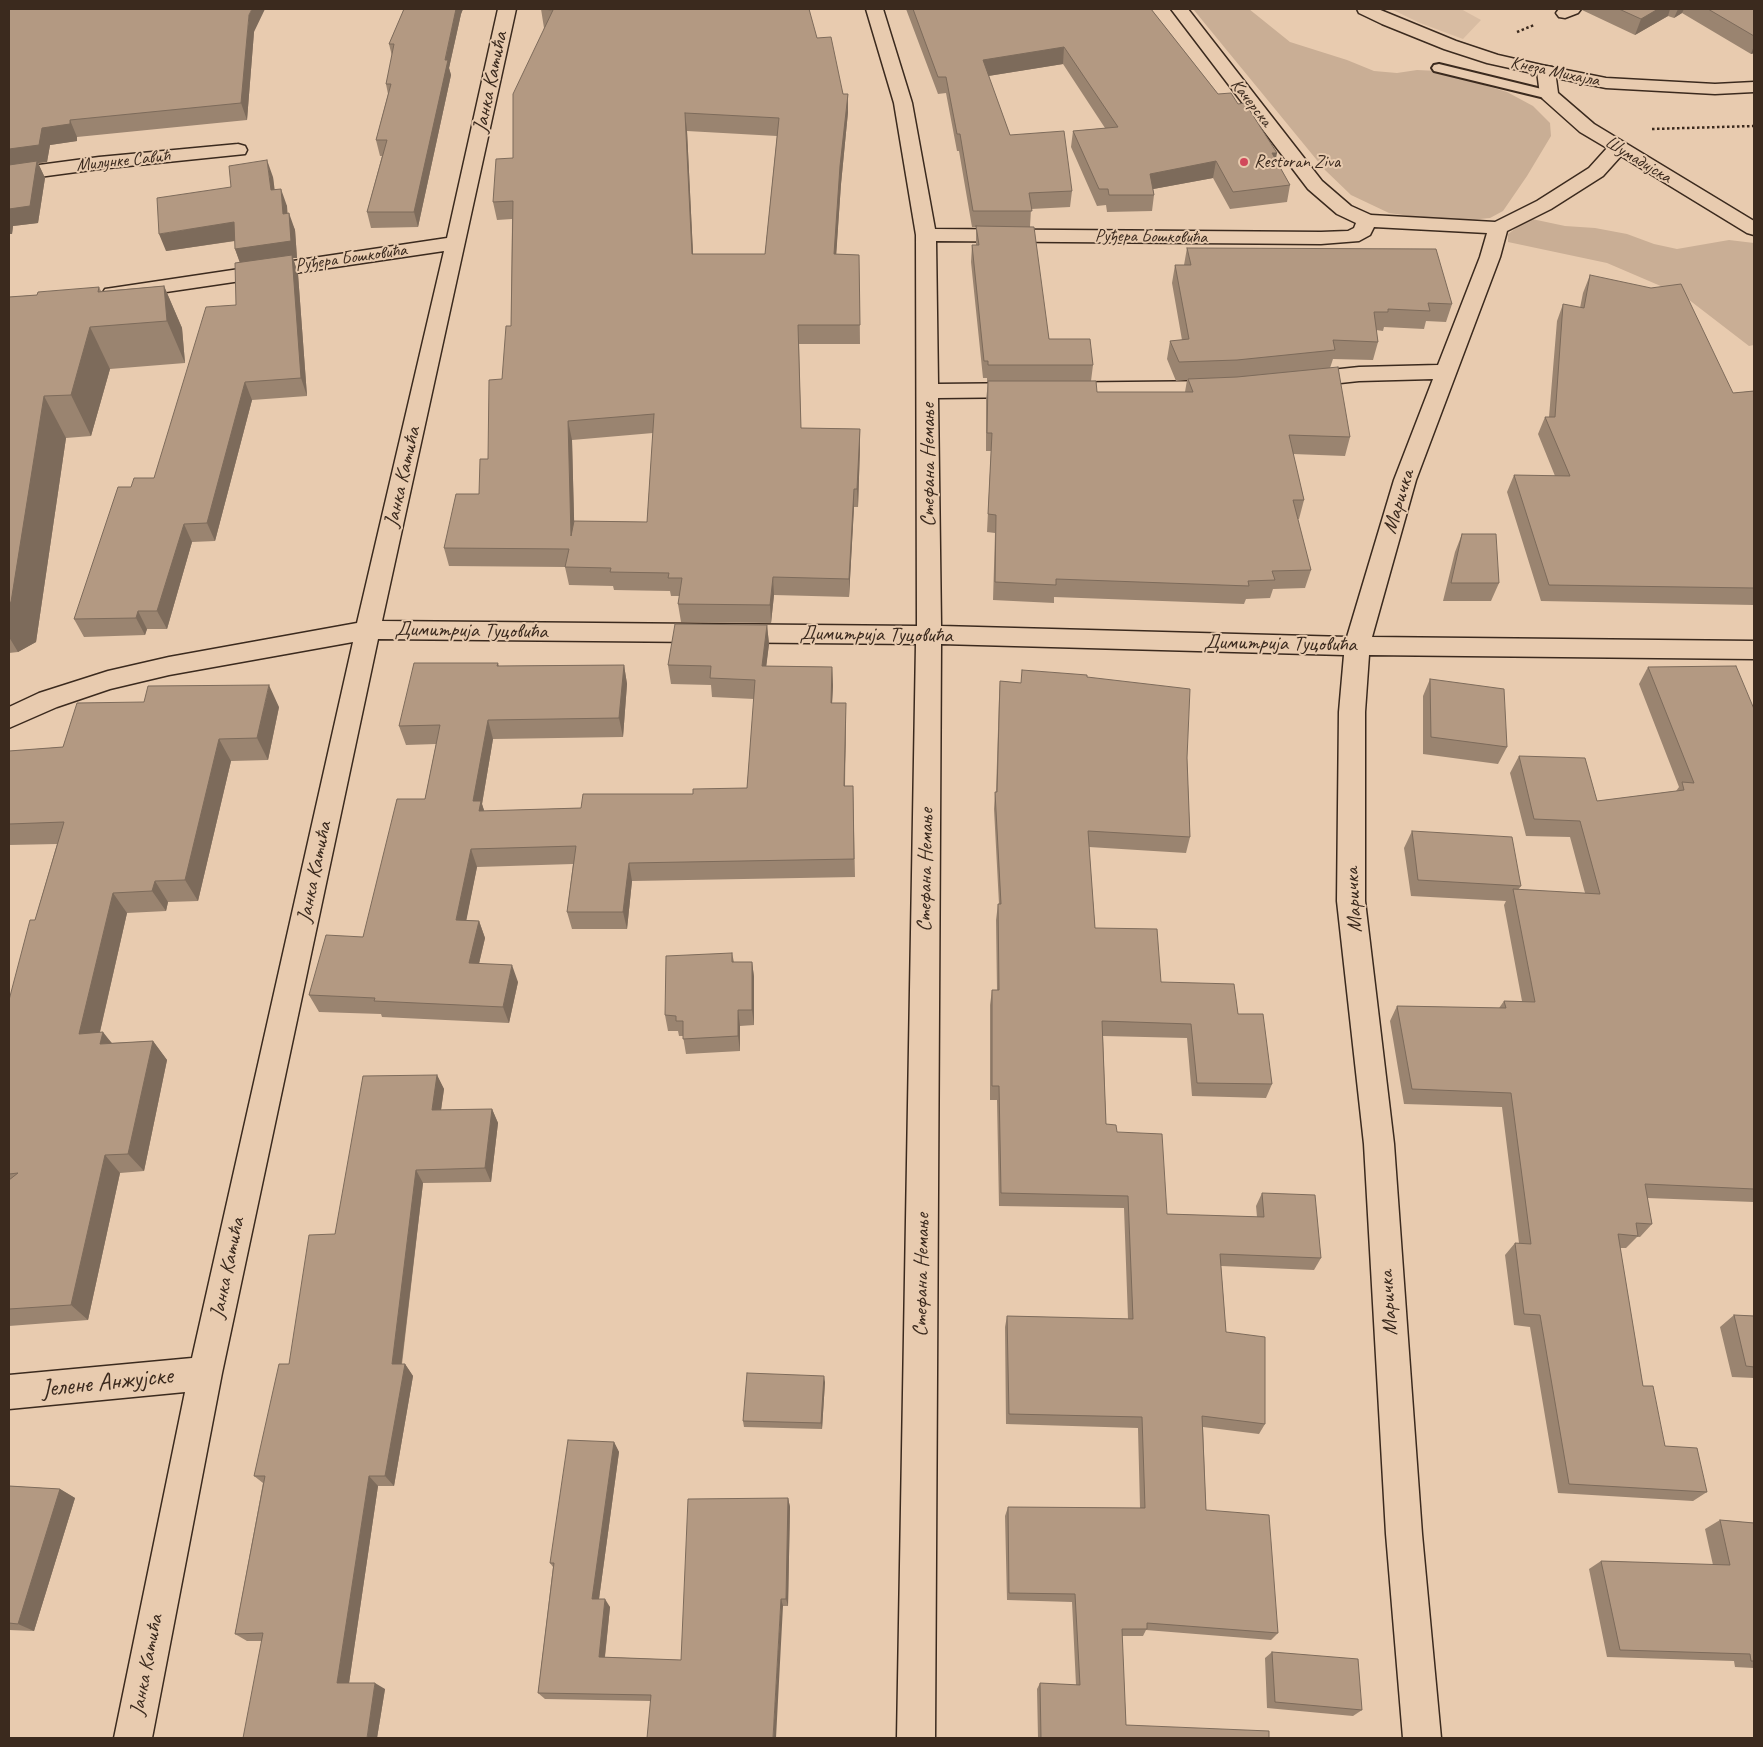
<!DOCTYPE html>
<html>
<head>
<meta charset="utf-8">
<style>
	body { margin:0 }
	#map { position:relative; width:1763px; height:1747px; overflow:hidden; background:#e8cbaf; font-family:Caveat,sans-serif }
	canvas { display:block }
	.frame { position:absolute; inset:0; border:10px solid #3b2a1e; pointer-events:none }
</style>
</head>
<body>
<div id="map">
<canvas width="1763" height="1747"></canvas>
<div class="frame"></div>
</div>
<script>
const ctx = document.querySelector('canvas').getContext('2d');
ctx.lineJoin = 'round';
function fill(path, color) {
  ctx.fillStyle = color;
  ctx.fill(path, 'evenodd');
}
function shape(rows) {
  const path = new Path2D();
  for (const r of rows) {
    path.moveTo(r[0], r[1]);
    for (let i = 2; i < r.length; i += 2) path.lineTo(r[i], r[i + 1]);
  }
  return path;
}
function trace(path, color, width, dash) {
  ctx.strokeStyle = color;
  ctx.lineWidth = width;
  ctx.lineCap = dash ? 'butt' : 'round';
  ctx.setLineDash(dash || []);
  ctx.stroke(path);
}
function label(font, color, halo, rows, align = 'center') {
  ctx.font = font + ' Caveat,sans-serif';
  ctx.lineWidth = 4;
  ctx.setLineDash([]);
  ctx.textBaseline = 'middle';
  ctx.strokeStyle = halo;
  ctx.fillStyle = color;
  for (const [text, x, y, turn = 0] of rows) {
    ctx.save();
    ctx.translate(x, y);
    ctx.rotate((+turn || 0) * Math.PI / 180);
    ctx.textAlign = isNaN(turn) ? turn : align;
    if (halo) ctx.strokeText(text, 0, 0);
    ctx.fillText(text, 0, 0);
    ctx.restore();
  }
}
fill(shape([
	[1391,9,1461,9,1481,20,1463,39,1420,23]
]), '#d8bca2');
fill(shape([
	[1193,9,1249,9,1290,42,1347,60,1374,71,1397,73,1417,70,1438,71,1507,92,1533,106,1550,123,1551,136,1527,176,1503,211,1490,218,1470,220,1425,218,1389,213,1351,195,1325,170],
	[1532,219,1565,226,1595,228,1627,234,1654,244,1677,249,1729,240,1754,243,1754,345,1749,346,1684,296,1607,263,1508,242,1508,234,1523,223]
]), '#c9ae95');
const service = shape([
	[1439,64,1554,92,1556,95,1549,99,1434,71,1432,68,1434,65,1439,64]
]);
const minor = shape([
	[498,9,516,9,382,621,917,626,916,235,894,103,866,9,883,9,912,103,935,229,1321,232,1348,231,1354,228,1356,223,1337,214,1308,189,1171,9,1188,9,1322,181,1351,206,1371,215,1495,222,1537,201,1589,168,1607,148,1580,132,1543,99,1540,95,1537,71,1540,67,1546,66,1552,67,1555,71,1558,93,1594,124,1754,221,1754,235,1747,233,1621,156,1603,176,1551,209,1507,231,1500,257,1416,480,1372,637,1754,641,1754,659,1369,655,1365,712,1365,901,1394,1144,1422,1534,1441,1738,1403,1738,1386,1534,1364,1144,1337,901,1339,712,1344,655,941,644,935,1738,897,1738,916,644,378,639,222,1373,152,1738,114,1738,185,1392,9,1409,9,1375,192,1358,353,642,169,675,110,689,57,707,9,728,9,707,39,693,108,671,169,657,357,623,444,251,112,300,105,299,102,294,105,289,112,288,447,238,498,9],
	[1374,227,1487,233,1480,257,1438,365,1359,367,1303,373,1295,375,1292,380,1295,385,1303,387,1359,381,1433,379,1394,480,1347,637,941,626,938,398,1223,395,1231,393,1234,388,1231,383,1223,381,938,384,936,241,1321,244,1359,241,1370,235,1374,227],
	[1559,9,1581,9,1578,13,1565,18,1559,17,1556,13,1559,9],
	[238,144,245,146,247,150,245,154,99,169,9,181,9,169,99,157,238,144]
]);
const primary = shape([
	[1357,9,1378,9,1456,41,1498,55,1546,66,1606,78,1715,84,1754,82,1754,92,1715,94,1606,88,1546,76,1487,63,1444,49,1382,24,1359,13,1357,9]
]);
trace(service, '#3b2a1e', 4);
trace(minor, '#3b2a1e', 3);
trace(primary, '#3b2a1e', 3);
trace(shape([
	[1517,32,1534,25],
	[1652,129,1754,126]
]), '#3b2a1e', 2.5, [2.5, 2.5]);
fill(service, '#e8cbaf');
fill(minor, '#e8cbaf');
fill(primary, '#e8cbaf');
fill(shape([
	[9,9,254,32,247,120,77,137,77,141,50,145,47,162,38,163,45,178,38,223,13,226,12,234],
	[404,9,463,9,461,14,449,68,451,75,418,227,371,228,367,212,382,156,380,156,376,140,388,94,386,84,392,56,389,44],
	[541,9,817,38,843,94,848,94,848,112,841,184,836,254,859,255,860,344,799,344,801,428,860,429,860,447,858,507,854,507,849,597,774,595,771,623,681,622,678,604,680,596,671,596,670,591,614,590,613,586,569,585,565,567,449,566,444,548,479,494,488,459,511,326,512,219,497,220,493,202,513,158,544,28],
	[687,131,777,136,765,254,693,254],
	[653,433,647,522,574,521,572,440],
	[906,9,1151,9,1218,94,1276,160,1290,185,1287,202,1230,209,1213,178,1153,189,1154,195,1152,211,1107,212,1106,205,1097,206,1071,147,1073,131,1105,128,1063,64,988,76,1010,135,1072,191,1070,207,1031,209,1030,227,1049,339,1093,365,1091,381,1097,392,1185,392,1187,380,1176,381,1167,359,1170,341,1182,340,1172,283,1175,265,1184,265,1187,248,1452,304,1446,322,1426,321,1424,329,1384,327,1383,331,1376,330,1378,342,1373,360,1333,359,1330,368,1350,437,1345,456,1293,454,1304,500,1299,519,1297,519,1311,570,1305,588,1273,589,1270,598,1246,599,1244,604,1054,597,1054,603,993,600,995,533,987,532,991,451,986,451,986,400,988,382,987,382,987,378,983,378,971,262,972,245,976,245,976,227,972,227,959,151,957,151,946,93,938,94],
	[1582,9,1754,9,1754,53,1751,54,1682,13,1674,18,1668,16,1635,35,1582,10],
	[273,177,274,190,287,206,287,213,295,230,297,258,293,258,298,274,307,396,252,400,215,541,192,542,167,629,147,629,145,635,84,637,74,619,131,487,154,478,236,305,240,262,235,249,235,241,166,251,231,187],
	[1590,275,1733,393,1754,391,1754,605,1541,601,1507,492,1514,475,1555,476,1538,434,1545,417,1549,417,1557,321,1563,304,1580,308,1583,293],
	[164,286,182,328,185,363,110,369,91,436,66,438,36,642,18,652,9,653,9,297,37,295,99,287,101,291],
	[1462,534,1499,583,1491,601,1443,601,1455,552],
	[767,625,769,644,766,666,832,667,833,686,832,703,846,722,845,786,853,786,855,877,632,881,627,929,572,929,567,912,573,864,477,867,466,920,479,921,485,938,479,964,518,982,509,1023,382,1017,381,1014,319,1012,309,995,363,937,425,799,436,744,406,745,399,726,498,663,499,666,624,665,627,684,623,737,493,739,482,804,484,811,581,808,747,788,754,699,712,697,711,685,671,684,668,665],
	[1648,667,1754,709,1754,1202,1647,1198,1652,1224,1640,1237,1637,1237,1626,1248,1620,1248,1643,1386,1665,1446,1707,1492,1693,1501,1558,1493,1530,1327,1514,1325,1505,1255,1515,1243,1519,1243,1502,1107,1404,1104,1390,1021,1397,1006,1499,1008,1504,1001,1522,1001,1504,905,1506,901,1411,896,1404,848,1412,831,1521,886,1518,890,1585,893,1570,837,1526,836,1510,773,1519,756,1597,801,1676,791,1679,787,1639,684],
	[1087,677,1187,758,1190,837,1186,853,1089,847,1095,928,1161,982,1238,1014,1272,1084,1266,1098,1192,1096,1187,1038,1103,1036,1106,1124,1117,1132,1167,1214,1257,1217,1256,1206,1262,1193,1321,1258,1314,1270,1221,1266,1226,1332,1265,1424,1259,1434,1203,1427,1206,1510,1278,1633,1271,1640,1146,1630,1143,1636,1122,1636,1126,1725,1269,1738,1038,1738,1037,1689,1040,1683,1076,1685,1072,1602,1007,1600,1005,1516,1008,1507,1140,1508,1138,1428,1006,1424,1005,1327,1007,1316,1128,1319,1124,1208,999,1206,997,1100,990,1100,990,1005,992,990,997,990,996,920,998,904,999,904,994,809,995,792,996,792,999,698,1000,681,1021,683],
	[1430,679,1507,747,1498,764,1423,754,1423,696],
	[279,707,268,760,231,761,198,901,168,902,166,911,127,913,100,1032,112,1043,153,1041,167,1060,144,1171,120,1173,88,1320,9,1326,9,1000,35,920,57,844,9,845,9,751,63,747],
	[732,953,734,962,752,962,754,977,754,1025,740,1026,740,1051,686,1054,683,1036,679,1036,678,1031,668,1031,665,1015],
	[437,1075,444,1089,441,1110,492,1109,498,1123,491,1182,423,1183,402,1364,405,1364,413,1376,394,1486,378,1486,349,1683,385,1689,377,1738,262,1641,247,1641,235,1634,263,1483,254,1476,289,1364,335,1234],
	[1734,1315,1754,1316,1754,1378,1732,1377,1720,1327],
	[825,1382,822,1429,744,1427,743,1421],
	[614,1442,619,1452,599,1599,610,1607,605,1657,681,1660,788,1498,790,1507,788,1606,783,1606,651,1701,545,1699,538,1693,553,1567,550,1563],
	[9,1486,60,1489,75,1498,34,1631,9,1630],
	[1720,1520,1754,1523,1754,1668,1735,1667,1734,1661,1607,1657,1589,1569,1601,1561,1713,1565,1705,1529],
	[1272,1652,1362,1710,1353,1716,1267,1708,1265,1658]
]), '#9a8470');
fill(shape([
	[252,9,265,9,254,32,247,120,241,103,249,15],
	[456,9,463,9,461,14,449,68,451,75,418,227,414,212],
	[1658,9,1670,9,1668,16,1635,35,1641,19],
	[1678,9,1684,9,1682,13,1674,18],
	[1754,46,1754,53,1751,54],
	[1064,47,1063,64,982,77,983,60],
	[848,94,848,112,841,184,835,273,834,254,840,166],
	[685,113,687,131,694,273,692,254],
	[70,120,77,137,77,141,50,145,47,162,38,163,45,178,38,223,13,226,12,234,9,234,9,149,42,128],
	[1272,153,1277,153,1274,169],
	[267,160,273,177,277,207,271,190],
	[1216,161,1213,178,1148,190,1150,174],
	[281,189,287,206,289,231,283,214],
	[289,213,295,230,297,258,293,258,298,274,307,396,301,378,241,266,235,249],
	[234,222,240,240,166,251,159,234],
	[164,286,182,328,185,363,167,321],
	[90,327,110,369,91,436,71,395],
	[245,382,252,400,215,541,207,523],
	[44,396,66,438,36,642,18,652,9,637,9,603],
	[568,421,572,440,575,554,571,536],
	[860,429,860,447,858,507,857,489],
	[854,489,854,507,849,597,849,579],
	[184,524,192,542,167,629,157,611],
	[773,577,774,595,771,623,770,605],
	[138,611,147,629,145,635,136,618],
	[767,625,769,644,764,685,762,666],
	[624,665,627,684,623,737,619,718],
	[832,667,833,686,831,722,831,703],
	[269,685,279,707,268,760,257,738],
	[846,703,846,722,844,805,844,786],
	[488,720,493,739,482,804,487,819,485,829,473,801],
	[219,739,231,761,198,901,185,880],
	[471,849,477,867,463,937,456,920],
	[629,863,632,881,627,929,623,912],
	[155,881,168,902,166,911,152,891],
	[113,893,127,913,95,1053,79,1034],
	[479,921,485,938,475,980,469,963],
	[752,962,754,977,754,1025,752,1010],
	[512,965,518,982,509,1023,503,1007],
	[738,1010,740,1026,740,1051,738,1036],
	[103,1032,118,1051,100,1044],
	[153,1041,167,1060,144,1171,128,1154],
	[437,1075,444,1089,439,1124,432,1110],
	[492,1109,498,1123,491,1182,485,1168],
	[105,1155,120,1173,88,1320,71,1305],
	[416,1170,423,1183,400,1376,392,1364],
	[405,1364,413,1376,394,1486,385,1476],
	[824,1376,825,1382,822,1429,821,1423],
	[614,1442,619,1452,598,1606,592,1599],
	[369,1476,378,1486,348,1690,337,1683],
	[60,1489,75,1498,34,1631,18,1624],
	[788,1498,790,1507,788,1606,786,1599],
	[605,1599,610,1607,604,1664,599,1657],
	[781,1599,783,1606,776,1738,773,1738],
	[375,1683,385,1689,377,1738,367,1738]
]), '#7d6b5b');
const building = shape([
	[9,9,252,9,249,15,241,103,70,120,70,124,42,128,39,145,9,149,9,9],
	[404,9,456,9,445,60,448,60,414,212,367,212,387,140,376,140,391,84,386,84,394,44,389,44,404,9],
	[541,9,809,9,817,38,831,37,843,94,848,94,840,166,834,254,859,255,860,325,798,325,801,428,860,429,857,489,854,489,849,579,773,577,770,605,678,604,682,578,668,578,669,573,610,572,611,568,565,567,569,549,444,548,456,494,479,494,480,459,488,459,489,380,502,379,506,326,511,326,513,201,493,202,496,159,513,158,513,94,553,10,541,9],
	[685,113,779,118,765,254,692,254,685,113],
	[654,414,647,522,574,521,571,536,568,421,654,414],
	[913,9,1151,9,1218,94,1231,93,1238,104,1245,103,1277,153,1272,153,1290,185,1233,192,1216,161,1150,174,1154,195,1109,195,1108,189,1099,189,1073,131,1118,127,1064,47,983,60,1010,135,1064,131,1072,191,1029,193,1032,211,973,211,960,134,957,134,946,77,938,77,913,9],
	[1619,9,1658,9,1641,19,1619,9],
	[1708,9,1754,9,1754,36,1708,9],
	[267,160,271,190,281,189,283,214,289,213,291,241,235,249,234,222,159,234,157,198,231,187,229,166,267,160],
	[37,161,30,206,9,209,9,165,37,161],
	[976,226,1034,227,1049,339,1090,339,1093,365,988,365,988,361,984,361,972,245,979,245,976,226],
	[1187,248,1436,249,1452,304,1428,303,1430,311,1388,309,1388,312,1374,312,1378,342,1333,340,1335,350,1237,360,1179,362,1170,341,1189,339,1175,265,1191,265,1187,248],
	[292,255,301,378,245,382,207,523,184,524,157,611,138,611,136,618,74,619,118,487,131,487,134,478,154,478,206,307,236,305,235,263,292,255],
	[1590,275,1651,288,1681,284,1733,393,1754,391,1754,588,1549,585,1514,475,1570,476,1545,417,1555,417,1563,304,1584,308,1590,275],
	[164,286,167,321,90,327,71,395,44,396,11,602,9,603,9,297,37,295,38,292,99,287,98,292,164,286],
	[1338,367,1350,437,1289,435,1304,500,1293,500,1311,570,1272,571,1275,580,1248,581,1249,586,1056,579,1056,585,995,582,996,515,988,514,992,433,987,433,988,381,1096,381,1097,392,1193,392,1188,379,1237,377,1338,367],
	[1462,534,1496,534,1499,583,1451,583,1462,534],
	[675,624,767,625,762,666,832,667,831,703,846,703,844,786,853,786,854,859,629,863,623,912,567,912,576,846,471,849,456,920,479,921,469,963,512,965,503,1007,374,1001,375,998,309,995,326,935,363,937,397,799,425,799,440,725,399,726,414,663,498,663,497,666,624,665,619,718,488,720,473,801,481,801,479,811,581,808,583,794,693,794,693,789,747,788,755,680,710,678,711,666,668,665,675,624],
	[1736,666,1754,709,1754,1189,1645,1184,1652,1224,1636,1223,1638,1236,1618,1234,1643,1386,1653,1386,1665,1446,1697,1448,1707,1492,1569,1484,1540,1315,1524,1314,1515,1243,1531,1244,1511,1093,1412,1089,1397,1006,1506,1008,1504,1001,1535,1002,1513,889,1600,894,1580,821,1534,819,1519,756,1585,758,1597,801,1684,790,1682,782,1694,783,1648,667,1736,666],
	[1022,670,1087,675,1087,677,1190,689,1187,758,1190,837,1088,831,1095,928,1157,929,1161,982,1234,984,1238,1014,1263,1014,1272,1084,1197,1083,1191,1024,1102,1021,1106,1124,1116,1125,1117,1132,1162,1134,1167,1214,1264,1217,1262,1193,1315,1195,1321,1258,1220,1254,1226,1332,1265,1337,1265,1424,1202,1416,1206,1510,1269,1515,1278,1633,1147,1623,1147,1629,1122,1629,1126,1725,1269,1731,1269,1738,1041,1738,1040,1683,1080,1685,1075,1594,1009,1593,1008,1507,1145,1508,1142,1417,1009,1414,1007,1316,1133,1319,1128,1196,1001,1193,999,1086,992,1086,992,990,999,990,998,904,1001,904,995,792,997,792,1000,681,1021,683,1022,670],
	[1430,679,1504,689,1507,747,1431,737,1430,679],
	[269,685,257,738,219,739,185,880,155,881,152,891,113,893,79,1034,103,1032,100,1044,153,1041,128,1154,105,1155,71,1305,9,1309,9,1180,18,1173,9,1174,9,1000,30,920,35,920,64,822,9,824,9,751,63,747,77,703,144,702,148,686,269,685],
	[1412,831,1512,837,1521,886,1418,880,1412,831],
	[732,953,732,962,752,962,752,1010,738,1010,738,1036,683,1039,683,1021,676,1021,676,1016,665,1015,666,956,732,953],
	[437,1075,432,1110,492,1109,485,1168,416,1170,392,1364,405,1364,385,1476,369,1476,337,1683,375,1683,367,1738,243,1738,263,1633,235,1634,265,1476,254,1476,279,1364,289,1364,309,1235,335,1234,363,1076,437,1075],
	[1734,1315,1754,1316,1754,1367,1746,1366,1734,1315],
	[747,1373,824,1376,821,1423,743,1421,747,1373],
	[568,1440,614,1442,592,1599,605,1599,599,1657,681,1660,688,1499,788,1498,786,1599,781,1599,773,1738,647,1738,651,1695,538,1693,554,1563,550,1563,568,1440],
	[9,1486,60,1489,18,1624,9,1623,9,1486],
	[1720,1520,1754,1523,1754,1661,1751,1661,1750,1654,1620,1650,1601,1561,1730,1565,1720,1520],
	[1272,1652,1358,1659,1362,1710,1275,1702,1272,1652]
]);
fill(building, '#b39982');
trace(building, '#7d6b5b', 1);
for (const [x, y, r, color] of [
	[1244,162,5,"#d1495b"]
]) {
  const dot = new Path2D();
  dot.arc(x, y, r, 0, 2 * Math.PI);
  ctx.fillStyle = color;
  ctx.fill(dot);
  trace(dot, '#e8cbaf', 2);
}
label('18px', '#3b2a1e', '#e8cbaf', [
	["Кнеза Михајла",1555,72,12],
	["Качерска",1251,103,52],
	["Шумадијска",1638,160,31],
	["Милунке Савић",123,161,-6],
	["Руђера Бошковића",1151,237,1],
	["Руђера Бошковића",351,258,-8]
]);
label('18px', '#3b2a1e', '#e8cbaf', [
	["Restoran Ziva",1254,162]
], 'left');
label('21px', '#3b2a1e', '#e8cbaf', [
	["Јанка Катића",491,82,-78],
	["Стефана Немање",928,465,-90],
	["Јанка Катића",403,477,-77],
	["Маричка",1399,502,-73],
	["Димитрија Туцовића",471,631,1],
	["Димитрија Туцовића",876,635,1],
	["Димитрија Туцовића",1280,644,1],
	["Стефана Немање",926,870,-89],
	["Јанка Катића",315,872,-78],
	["Маричка",1354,900,-93],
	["Јанка Катића",228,1268,-78],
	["Стефана Немање",922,1275,-89],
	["Маричка",1389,1303,-94],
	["Јанка Катића",147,1665,-79]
]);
label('25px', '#3b2a1e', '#e8cbaf', [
	["Јелене Анжујске",107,1383,-6]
]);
</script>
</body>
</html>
